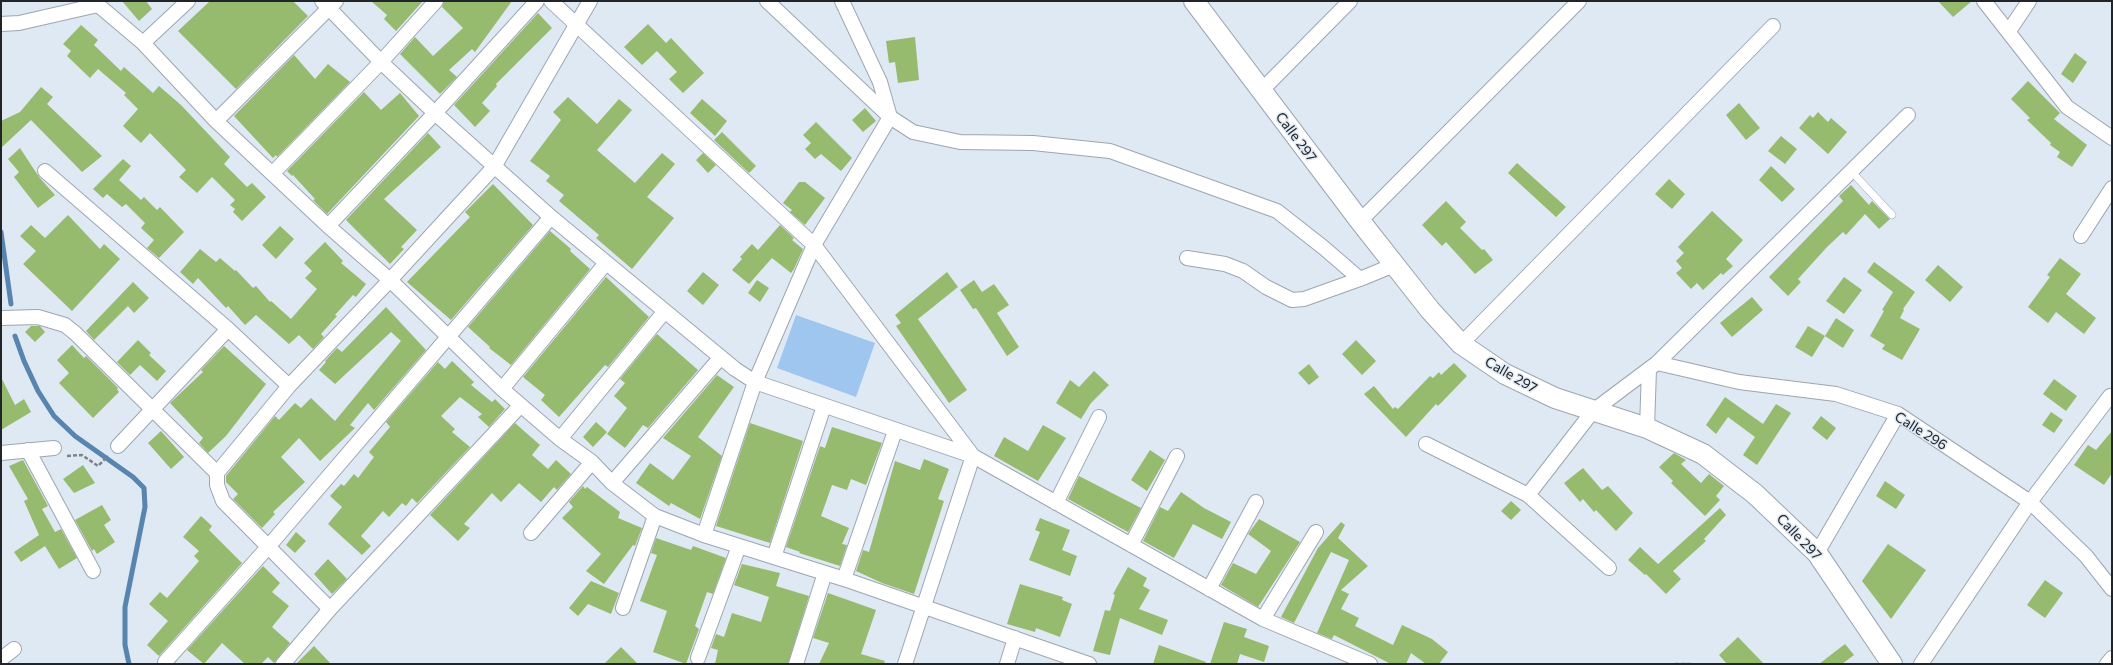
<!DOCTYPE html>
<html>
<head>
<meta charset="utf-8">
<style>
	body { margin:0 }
	#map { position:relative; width:2113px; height:665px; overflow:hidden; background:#dfe9f4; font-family:Commissioner,sans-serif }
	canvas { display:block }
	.frame { position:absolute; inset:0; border:2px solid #212428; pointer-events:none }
</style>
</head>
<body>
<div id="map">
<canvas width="2113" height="665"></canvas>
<div class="frame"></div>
</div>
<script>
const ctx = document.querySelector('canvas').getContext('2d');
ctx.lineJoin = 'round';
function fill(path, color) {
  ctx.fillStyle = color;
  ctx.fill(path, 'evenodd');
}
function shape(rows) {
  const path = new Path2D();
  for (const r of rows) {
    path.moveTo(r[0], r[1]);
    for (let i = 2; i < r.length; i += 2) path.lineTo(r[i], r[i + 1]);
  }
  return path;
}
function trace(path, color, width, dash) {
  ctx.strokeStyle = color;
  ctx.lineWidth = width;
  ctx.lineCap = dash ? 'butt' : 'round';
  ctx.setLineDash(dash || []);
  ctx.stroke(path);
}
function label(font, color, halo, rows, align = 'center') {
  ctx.font = font + ' Commissioner,sans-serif';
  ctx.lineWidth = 3;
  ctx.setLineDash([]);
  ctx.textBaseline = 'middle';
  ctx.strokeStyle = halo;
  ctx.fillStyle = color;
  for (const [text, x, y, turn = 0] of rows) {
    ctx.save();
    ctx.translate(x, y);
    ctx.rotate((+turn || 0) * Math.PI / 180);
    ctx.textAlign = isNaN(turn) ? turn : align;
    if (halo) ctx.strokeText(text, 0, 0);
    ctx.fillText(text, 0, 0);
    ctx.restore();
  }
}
fill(shape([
	[796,315,875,343,856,397,777,368]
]), '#9fc6ef');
trace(shape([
	[1,232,11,304],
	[15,336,24,361,38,391,54,416,75,436,133,477,144,488,145,507,125,607,125,645,129,664]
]), '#5884b0', 5);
fill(shape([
	[122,1,146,1,152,9,139,21],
	[210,1,293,1,308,16,236,89,178,31],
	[371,1,423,1,396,31,384,19,387,15],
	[444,1,512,1,475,52,472,49,449,70,457,77,440,94,400,54,415,37,433,56,463,28,442,7],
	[1938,1,1972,1,1953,17],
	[538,13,552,28,496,84,497,86,482,103,490,111,475,127,454,105],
	[648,24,666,43,671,38,704,73,683,93,669,79,677,72,657,51,642,65,624,47],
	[81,25,98,40,94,45,121,71,124,67,153,93,159,86,181,105,230,157,224,164,247,187,252,183,266,197,242,221,233,212,235,209,230,205,235,200,212,177,197,193,179,177,186,170,150,133,141,143,123,126,138,109,124,95,126,93,98,69,90,78,67,56,71,51,63,44],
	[915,37,919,80,898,83,895,62,889,63,886,41],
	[2075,53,2087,62,2073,83,2061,74],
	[294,55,315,79,328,64,350,82,277,157,276,155,273,158,234,116],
	[2028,81,2060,113,2054,119,2087,145,2072,167,2057,157,2060,152,2050,145,2051,143,2027,120,2030,118,2011,99],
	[41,87,53,97,47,104,102,156,82,172,31,120,1,148,1,121,20,112],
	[364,92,381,110,400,93,419,116,327,214,313,200,315,199,293,175,292,176,287,171],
	[568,97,597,124,619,99,632,110,597,150,635,183,662,153,675,164,647,197,674,218,632,269,596,238,599,235,559,201,564,195,546,181,550,176,530,161,561,120,553,112],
	[702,99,727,121,715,136,690,113],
	[1739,103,1760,128,1746,140,1726,115],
	[865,108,876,121,863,132,852,120],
	[1818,112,1828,122,1831,118,1847,132,1828,154,1799,128,1810,115,1813,118],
	[816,122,852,158,841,171,821,154,815,159,805,149,811,143,803,135],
	[722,132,756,166,749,173,714,140],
	[428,133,441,147,384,199,417,230,401,247,404,249,390,264,346,220],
	[1781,136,1797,149,1785,164,1768,151],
	[20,148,39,177,55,195,38,208,14,177,19,172,8,159],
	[703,153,716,165,708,173,696,160],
	[123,159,131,166,119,180,141,200,144,197,157,210,160,207,184,232,159,258,147,248,154,240,141,228,145,223,126,204,122,207,107,194,103,198,93,189],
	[1517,163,1566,207,1556,217,1508,173],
	[1771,166,1795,189,1782,202,1759,180],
	[1669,179,1685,194,1672,209,1655,194],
	[799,182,805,182,825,198,805,225,790,212,792,210,783,203],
	[493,184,533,225,451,320,407,282,470,217,465,212],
	[1851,185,1869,205,1872,201,1890,219,1879,229,1865,214,1846,235,1843,232,1827,247,1798,279,1801,282,1788,296,1769,277,1843,201,1839,196],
	[1446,201,1466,222,1460,228,1482,250,1484,249,1493,260,1475,274,1446,242,1442,246,1422,225],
	[1712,211,1743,240,1726,259,1733,266,1723,275,1721,273,1703,290,1697,283,1691,289,1676,273,1682,268,1676,261,1684,253,1678,247],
	[68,215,100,249,104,244,120,259,72,311,23,264,36,251,20,236,31,225,45,238],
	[780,225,794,238,792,240,803,249,794,269,791,273,772,258,749,284,732,270,742,259,740,257,752,244,758,250],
	[280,226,294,239,276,259,262,245],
	[550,231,571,249,570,251,590,269,511,365,489,348,490,347,468,327],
	[325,242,343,261,341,263,366,284,356,297,353,295,335,315,337,316,321,334,324,337,313,349,299,335,289,344,256,315,245,325,228,306,226,308,198,278,193,284,180,272,200,249,216,262,220,258,235,271,236,270,253,288,256,286,270,302,271,301,291,319,317,289,305,278,312,271,304,263],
	[2060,258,2081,274,2066,294,2096,318,2084,334,2056,312,2048,323,2028,307,2050,277,2047,275],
	[1874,262,1915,292,1903,309,1904,310,1900,318,1920,329,1902,360,1882,349,1885,345,1870,336,1884,311,1882,310,1893,292,1867,272],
	[1938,265,1963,287,1950,302,1925,280],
	[703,272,719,285,703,305,687,291],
	[947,272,958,287,918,319,967,390,949,403,896,326,901,323,895,315],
	[606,277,649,317,608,367,605,365,559,417,541,400,545,395,523,377],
	[1844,277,1862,290,1844,314,1826,301],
	[757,280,769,288,760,302,748,293],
	[974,280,982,292,994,284,1009,305,997,313,1019,347,1007,356,976,308,973,309,960,290],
	[133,282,149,298,134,313,128,306,94,340,86,331],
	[1752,297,1763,310,1732,337,1720,323],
	[386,307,426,350,374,410,368,403,350,425,355,428,320,461,299,438,281,457,305,482,273,512,275,514,262,528,233,499,238,494,226,482,226,476,275,416,279,420,295,403,301,408,311,398,335,421,401,341,391,332,335,384,319,370,326,362,325,361,337,348,342,352],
	[1836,318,1854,330,1843,348,1825,336],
	[31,326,40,326,45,332,35,342,25,332],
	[1808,326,1825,336,1812,357,1795,347],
	[657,334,698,370,648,428,643,425,625,448,607,434,627,408,614,396,625,383,620,379],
	[138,340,151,353,149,355,166,371,157,381,140,365,130,375,117,362],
	[1356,340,1376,361,1362,375,1342,354],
	[72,345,84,358,86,356,118,388,117,389,119,392,93,418,59,383,69,373,57,360],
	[224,346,266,384,226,436,208,453,199,443,203,438,170,403,203,372,201,370],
	[452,361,474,382,471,385,492,402,495,399,505,409,489,427,478,417,482,414,460,397,441,416,455,429,452,432,470,447,417,503,412,498,406,506,402,503,389,517,383,511,361,536,371,546,362,555,328,524,342,507,330,496,341,484,344,486,354,474,358,478,374,457,369,452,390,427,386,422,438,362,445,369],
	[1454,363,1467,376,1438,406,1436,404,1406,437,1364,394,1374,386,1393,409,1395,407,1398,409,1430,376,1433,378,1439,372,1441,375],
	[1309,364,1319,377,1309,385,1298,373],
	[1094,371,1109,385,1091,403,1081,419,1056,403,1070,380,1079,387],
	[717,375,734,387,698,437,722,456,700,519,671,503,669,506,636,483,650,463,673,480,691,456,663,438],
	[1,377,15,405,24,399,31,412,1,430],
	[2054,379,2077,396,2066,411,2043,394],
	[1725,397,1763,424,1776,404,1791,413,1757,465,1743,455,1755,437,1728,417,1716,434,1706,425],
	[2051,412,2063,420,2054,433,2042,425],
	[1821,416,1836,428,1827,440,1812,428],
	[596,422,607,432,593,447,583,437],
	[515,423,540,445,532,455,548,469,556,460,571,474,557,490,554,487,541,502,519,483,501,502,492,493,464,524,470,528,458,541,430,515],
	[750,423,803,441,770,543,716,526],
	[1043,425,1066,438,1038,481,994,456,1004,437,1028,451],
	[832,427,882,443,866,485,851,479,847,490,832,485,821,516,849,528,842,544,847,545,840,566,799,553,800,552,786,547,820,446,825,448],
	[161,431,184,457,171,469,148,443],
	[2112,431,2112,473,2104,485,2074,465,2088,445,2096,450],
	[1150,450,1165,460,1147,491,1131,480],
	[1674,453,1686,460,1681,464,1701,483,1709,474,1724,486,1716,496,1720,500,1705,516,1671,483,1673,481,1659,467],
	[924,459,949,469,938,499,944,501,914,594,882,583,856,571,863,550,869,552,895,461,920,470],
	[23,460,48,506,42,509,55,532,61,529,77,558,59,569,45,546,21,562,14,552,39,535,24,501,28,499,9,466],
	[83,465,95,483,74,493,63,479],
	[1583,468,1602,490,1608,486,1633,513,1616,531,1596,510,1594,512,1583,499,1580,502,1564,483],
	[1079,476,1141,508,1128,532,1068,499],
	[1885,481,1905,495,1896,509,1876,496],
	[583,486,585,489,587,487,620,512,618,518,642,528,635,546,633,545,604,584,586,571,601,554,562,518,573,507,569,502],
	[1181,492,1204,508,1231,522,1222,539,1193,524,1174,558,1143,541,1160,507,1168,511],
	[1511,501,1521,510,1511,520,1501,511],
	[102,505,111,520,104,525,115,542,97,554,94,549,92,551,75,520],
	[1720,508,1726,515,1704,539,1706,541,1673,571,1681,579,1666,594,1646,574,1645,575,1628,560,1640,547,1658,564],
	[201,516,212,526,209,530,242,563,159,656,147,645,168,621,149,604,160,592,167,598,199,561,194,556,199,551,183,537],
	[1040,518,1070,530,1062,550,1077,556,1070,576,1029,560,1040,532,1035,530],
	[1259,519,1300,542,1258,607,1221,585,1233,563,1256,574,1271,551,1248,534],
	[1341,522,1345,525,1338,538,1368,566,1341,590,1349,594,1341,609,1359,618,1355,626,1393,645,1402,625,1432,639,1448,652,1439,664,1426,664,1411,653,1406,664,1391,664,1334,635,1332,639,1317,633,1349,560,1331,552,1294,623,1281,617,1318,548],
	[296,532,306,541,295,553,286,545],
	[656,538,691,550,693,546,726,558,713,594,707,592,695,626,699,629,686,664,653,652,667,611,640,601,657,555,651,553],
	[1888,544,1926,570,1891,619,1862,581],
	[328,559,347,579,332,594,314,574],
	[742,564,780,573,776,586,809,596,788,664,715,664,718,650,711,648,716,634,724,637,732,613,761,622,769,597,734,585],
	[263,566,280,583,272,592,289,606,272,627,290,643,274,663,268,657,261,664,245,664,222,643,204,664,187,650],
	[1128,567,1147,578,1143,586,1150,590,1139,609,1168,620,1162,635,1120,618,1110,655,1093,651,1105,610,1110,611,1115,595,1113,594],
	[2045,580,2063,593,2045,618,2027,605],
	[591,581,619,593,611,614,588,604,578,616,569,608],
	[1020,584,1063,597,1062,600,1072,604,1060,637,1036,628,1035,632,1007,624],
	[828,593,876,610,861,654,885,661,884,664,819,664,829,643,813,638],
	[1224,622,1247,629,1244,637,1269,646,1264,662,1240,654,1237,664,1210,664],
	[1738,637,1764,664,1727,664,1719,655],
	[1845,644,1854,655,1842,664,1819,664],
	[1159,645,1206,662,1205,664,1153,664],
	[314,646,331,664,296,664],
	[621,647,638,664,604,664]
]), '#96ba6e');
const lane = shape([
	[1850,170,1892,215]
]);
const street = shape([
	[322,1,381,62,435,113,551,217,735,369,755,382,973,456,1263,619,1370,664],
	[551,1,814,245,973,456,905,664],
	[842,1,880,82,890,117,913,132,960,142,1033,143,1110,151,1277,211,1324,248,1360,279],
	[1984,1,2067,107,2112,138],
	[1,24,19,23,98,5,143,43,216,121,328,226,390,280,502,389,560,439,592,462,612,483,655,516,704,535,844,579,1089,664],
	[2009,31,2029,1],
	[143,43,188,1],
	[1261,91,1350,1],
	[216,121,336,1],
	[45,171,228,329,289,386],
	[273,173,381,62,436,1],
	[1360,221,1579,1],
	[328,226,435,113,537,1],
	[2081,236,2112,188],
	[1187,258,1225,264,1243,271,1266,287,1292,300,1304,299,1360,279,1394,265],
	[1,318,38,317,65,325,75,333,217,473,217,485,223,501,330,609],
	[1461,344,1773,26],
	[1657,363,1739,382,1836,394,1898,414,2030,502,2086,556,2112,589],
	[502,389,606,263],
	[1647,428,1649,369,1657,363,1908,115],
	[560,439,665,311],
	[1426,444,1528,495,1609,568],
	[118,446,228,329],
	[28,450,93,571],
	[1,453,54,448],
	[217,473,289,386,390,280,494,167,590,1],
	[612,483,721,357],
	[1528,495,1593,411,1649,369],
	[1056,503,1099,417],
	[531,533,592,462],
	[704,535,755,382,814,245,890,117,767,1],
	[1131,545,1177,456],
	[1817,553,1898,414],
	[774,557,824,406],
	[844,579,895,431],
	[1209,589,1256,502],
	[623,608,655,516],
	[1263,619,1316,532],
	[698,658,739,546],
	[1,659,14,649],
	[165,662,268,547,551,217],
	[283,664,330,609,520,406],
	[796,664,825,573],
	[1007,664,1015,638],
	[1921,664,2030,502,2110,396],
	[2107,664,2112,658]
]);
const secondary = shape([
	[1194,1,1360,221,1430,310,1461,344,1505,374,1555,398,1647,428,1703,454,1755,494,1817,553,1892,664]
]);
trace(lane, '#9ca6b0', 8);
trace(street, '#9ca6b0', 16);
trace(secondary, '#9ca6b0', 22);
trace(shape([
	[67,456,82,455,98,466,108,456],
	[1675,664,1692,664]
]), '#7c838a', 2.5, [4, 2]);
trace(lane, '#fff', 7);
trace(street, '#fff', 14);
trace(secondary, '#fff', 20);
label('14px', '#212428', '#dfe9f4', [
	["Calle 297",1296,137,53],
	["Calle 297",1511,375,30],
	["Calle 296",1921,431,32],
	["Calle 297",1799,537,46]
]);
</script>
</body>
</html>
